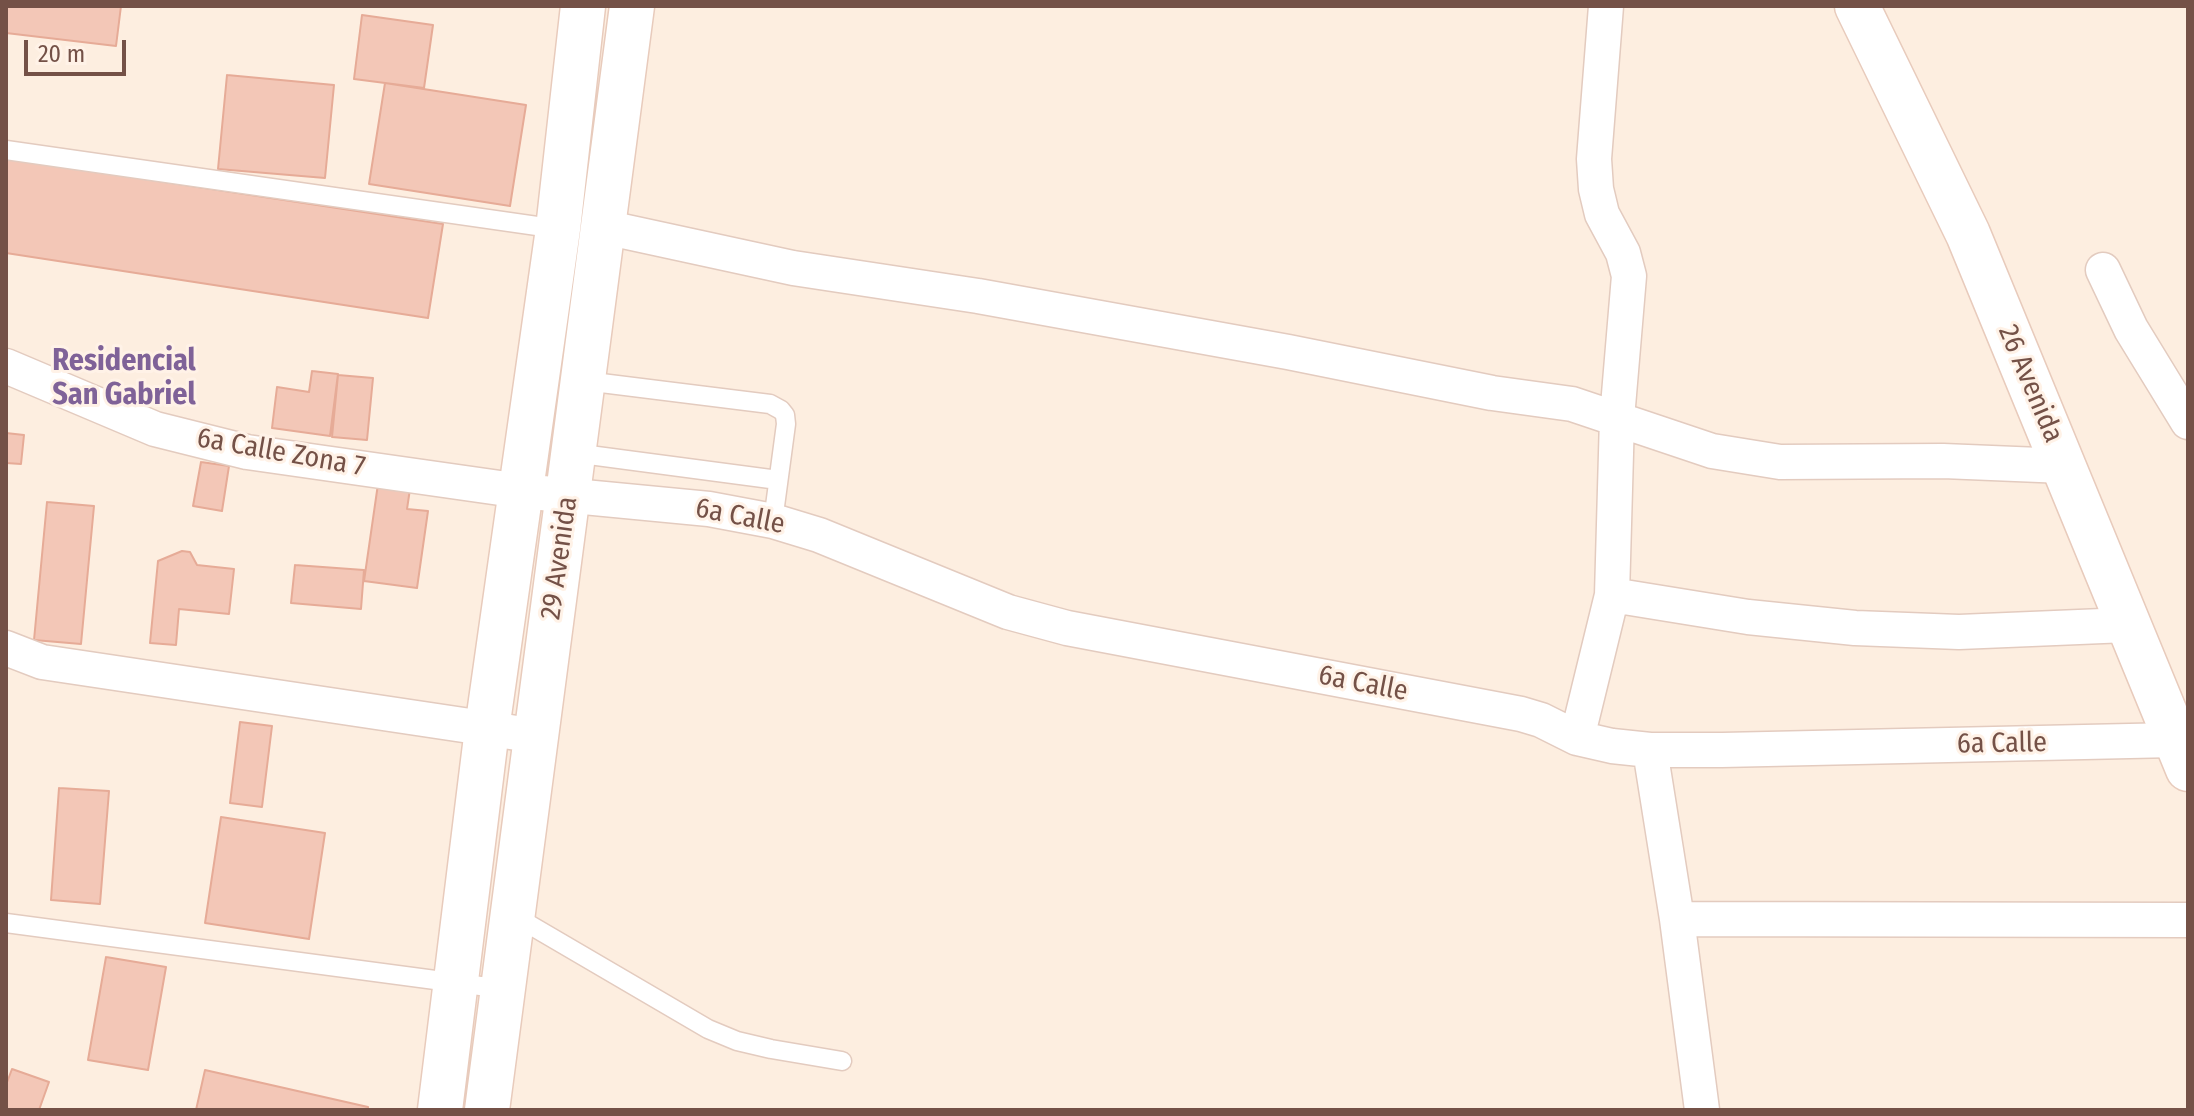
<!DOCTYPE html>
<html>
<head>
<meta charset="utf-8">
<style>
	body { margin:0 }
	#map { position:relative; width:2194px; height:1116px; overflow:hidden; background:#fdeee0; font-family:"Fira Sans Condensed",sans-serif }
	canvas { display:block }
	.frame { position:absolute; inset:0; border:8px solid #745147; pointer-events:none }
	.scale { position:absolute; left:24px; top:40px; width:102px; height:36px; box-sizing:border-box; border:4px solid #745147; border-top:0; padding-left:10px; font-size:24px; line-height:28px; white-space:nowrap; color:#745147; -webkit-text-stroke:6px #fff2e7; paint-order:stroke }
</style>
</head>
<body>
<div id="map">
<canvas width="2194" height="1116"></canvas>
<div class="frame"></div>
<div class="scale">20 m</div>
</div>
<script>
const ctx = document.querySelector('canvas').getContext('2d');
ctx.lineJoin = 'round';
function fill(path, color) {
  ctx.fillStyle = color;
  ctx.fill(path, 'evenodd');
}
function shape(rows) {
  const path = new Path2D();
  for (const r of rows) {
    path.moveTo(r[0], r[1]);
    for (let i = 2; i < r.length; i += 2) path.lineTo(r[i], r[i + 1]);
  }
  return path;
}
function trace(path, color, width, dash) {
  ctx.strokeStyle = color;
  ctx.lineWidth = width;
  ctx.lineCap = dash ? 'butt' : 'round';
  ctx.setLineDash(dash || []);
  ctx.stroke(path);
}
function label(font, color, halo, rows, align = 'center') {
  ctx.font = font + ' "Fira Sans Condensed",sans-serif';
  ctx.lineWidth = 6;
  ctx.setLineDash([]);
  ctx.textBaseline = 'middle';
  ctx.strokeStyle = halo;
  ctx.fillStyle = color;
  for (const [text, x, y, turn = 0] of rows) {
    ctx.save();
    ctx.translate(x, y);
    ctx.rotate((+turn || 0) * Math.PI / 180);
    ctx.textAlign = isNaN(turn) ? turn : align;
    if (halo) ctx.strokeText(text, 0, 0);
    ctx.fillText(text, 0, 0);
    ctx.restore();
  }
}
const building = shape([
	[6,6,121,6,116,46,6,33,6,6],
	[362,15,433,25,424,88,354,79,362,15],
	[227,75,334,85,325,178,218,169,227,75],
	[385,83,526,105,510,206,369,184,385,83],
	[6,158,443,224,428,318,6,253,6,158],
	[312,371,338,374,330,436,272,428,277,387,309,392,312,371],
	[338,375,373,378,367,440,332,437,338,375],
	[6,433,24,435,21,464,6,463,6,433],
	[201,462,229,466,222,511,193,506,201,462],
	[378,484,410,489,407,509,428,511,417,588,364,581,378,484],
	[47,502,94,506,81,644,34,640,47,502],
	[182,551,190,552,197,565,234,569,229,614,179,609,176,645,150,643,158,561,182,551],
	[295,565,364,570,361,609,291,603,295,565],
	[240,722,272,726,262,807,230,803,240,722],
	[59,788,109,791,100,904,51,900,59,788],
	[221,817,325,833,309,939,205,923,221,817],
	[106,957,166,967,148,1070,88,1060,106,957],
	[12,1069,49,1082,39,1110,6,1110,6,1085,12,1069],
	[205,1070,368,1107,368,1110,196,1110,205,1070]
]);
fill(building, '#f3c7b7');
trace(building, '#e6ab97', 2);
const lane = shape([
	[6,150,558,229],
	[585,381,770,404,781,410,785,415,786,424,773,521],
	[574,453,778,480],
	[513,915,708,1029,737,1041,771,1049,842,1061],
	[6,923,503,989]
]);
const street = shape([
	[604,227,793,268,978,296,1288,352,1492,393,1572,404,1712,451,1780,462,1943,461,2064,466],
	[2103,270,2131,329,2188,422],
	[6,366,155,429,247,452,521,491,709,509,773,521,819,535,1008,612,1067,628,1521,714,1541,720,1577,738,1612,746,1650,750,1722,750,2175,740],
	[1612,595,1748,617,1855,628,1959,632,2127,625],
	[6,648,42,662,537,736],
	[1577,738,1612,595,1617,418,1629,276,1623,253,1602,214,1596,189,1594,159,1606,6],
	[1650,750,1677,919,1702,1110],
	[1677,919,2188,920]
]);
const secondary = shape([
	[1857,6,1968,234,2188,769],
	[440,1110,487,729,558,229,583,6],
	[487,1110,632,6]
]);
trace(lane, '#e3cbbf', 21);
trace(street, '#e3cbbf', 37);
trace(secondary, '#e8cbbc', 47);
trace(lane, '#fff', 18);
trace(street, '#fff', 34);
trace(secondary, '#fff', 44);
label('28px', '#745147', '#fff2e7', [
	["26 Avenida",2030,384,67],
	["6a Calle Zona 7",281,453,10],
	["6a Calle",740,517,11],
	["29 Avenida",560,558,-82],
	["6a Calle",1363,684,11],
	["6a Calle",2002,744,-1]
]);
label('bold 30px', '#7f6298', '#fff2e7', [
	["Residencial",124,362],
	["San Gabriel",124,396]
]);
</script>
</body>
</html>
